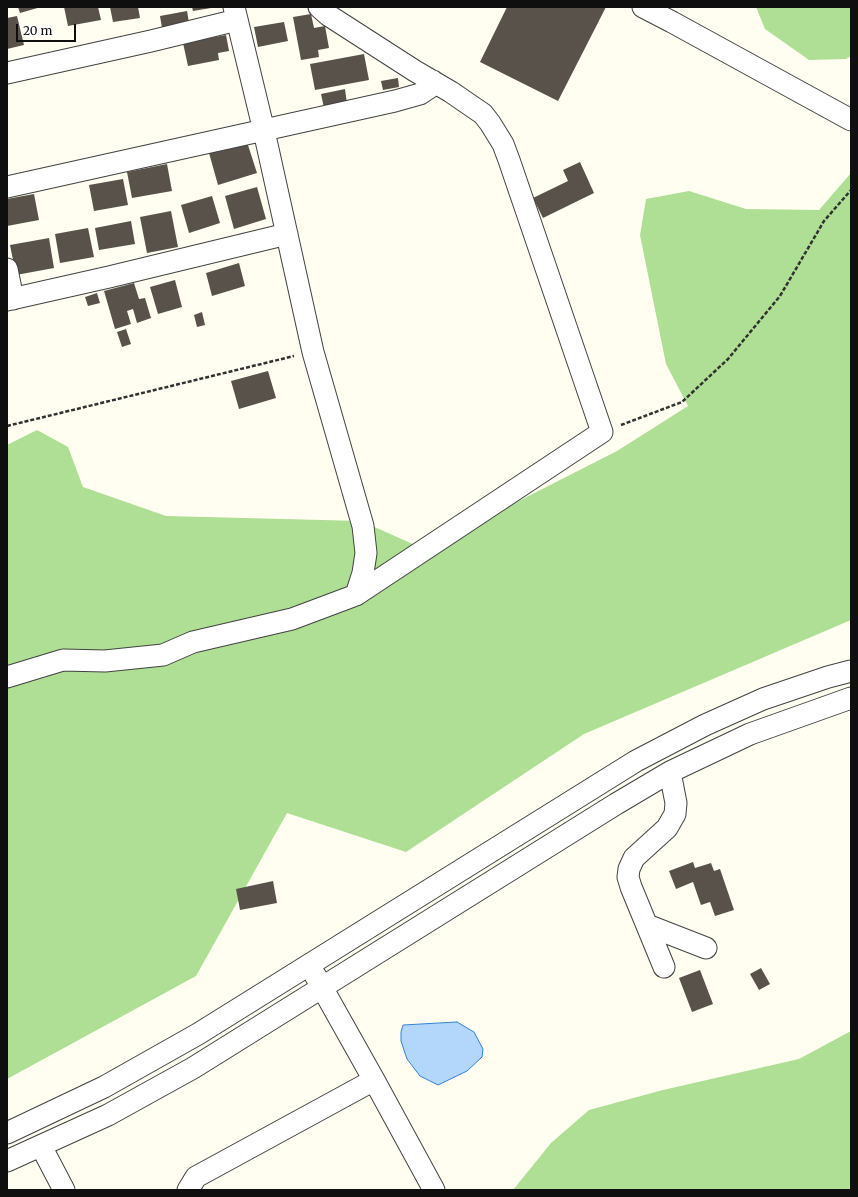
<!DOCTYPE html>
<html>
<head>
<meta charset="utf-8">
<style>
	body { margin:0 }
	#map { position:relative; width:858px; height:1197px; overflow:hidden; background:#fffef1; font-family:Merriweather,serif }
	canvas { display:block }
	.frame { position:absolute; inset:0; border:8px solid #0f0f0f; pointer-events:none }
	.scale { position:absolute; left:16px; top:24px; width:60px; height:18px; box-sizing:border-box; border:2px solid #0f0f0f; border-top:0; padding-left:5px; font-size:12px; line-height:14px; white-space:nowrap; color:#0f0f0f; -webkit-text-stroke:3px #fff; paint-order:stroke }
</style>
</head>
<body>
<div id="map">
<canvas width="858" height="1197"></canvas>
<div class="frame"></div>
<div class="scale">20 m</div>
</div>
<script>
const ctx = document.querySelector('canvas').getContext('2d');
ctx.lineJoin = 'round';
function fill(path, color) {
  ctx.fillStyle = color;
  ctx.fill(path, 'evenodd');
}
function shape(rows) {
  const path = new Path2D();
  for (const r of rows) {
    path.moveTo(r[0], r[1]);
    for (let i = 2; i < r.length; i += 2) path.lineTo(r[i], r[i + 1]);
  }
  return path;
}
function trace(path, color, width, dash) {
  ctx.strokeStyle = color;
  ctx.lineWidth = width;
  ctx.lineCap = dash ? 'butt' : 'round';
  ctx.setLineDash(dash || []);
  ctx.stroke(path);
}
fill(shape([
	[756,7,851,7,851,56,846,59,809,60,765,29],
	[851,173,851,620,584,734,406,852,287,813,196,976,7,1079,7,445,37,430,68,447,83,487,166,516,361,521,415,545,503,509,617,451,688,406,666,364,640,235,646,199,689,191,746,209,819,210],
	[851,1031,851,1190,513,1190,551,1143,589,1110,663,1090,799,1059]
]), '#aedf95');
const water = shape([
	[457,1022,474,1032,483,1049,482,1057,467,1071,438,1085,420,1076,407,1059,401,1041,401,1032,403,1025,457,1022]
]);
fill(water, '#b2d7fb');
trace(water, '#3382d7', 1);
fill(shape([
	[18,7,41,7,20,13],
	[64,7,98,7,101,20,68,26],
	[110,7,138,7,140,18,113,22],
	[192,7,211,7,211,8,193,11],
	[507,7,606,7,558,101,480,62],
	[187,11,189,23,162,28,160,16],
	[311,14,314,28,325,26,329,48,318,50,319,57,301,60,293,17],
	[17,16,24,45,7,49,7,18],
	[284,22,288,41,258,47,254,27],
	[226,35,229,51,218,53,219,60,188,66,183,43],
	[364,54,369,80,315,90,310,64],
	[398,78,399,87,383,90,381,81],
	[345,89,347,104,324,108,321,94],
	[247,142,257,173,218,185,209,153],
	[580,162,594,193,543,218,533,198,568,181,563,170],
	[167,164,172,191,132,198,127,172],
	[123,179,128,205,94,211,89,185],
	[257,187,266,219,234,229,225,196],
	[34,194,39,220,7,226,7,199],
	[212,196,220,223,189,233,181,205],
	[171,211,178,247,147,253,140,217],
	[131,221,135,244,99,250,95,228],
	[88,228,94,257,60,263,55,234],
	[49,238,54,268,16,275,10,245],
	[239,263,245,286,212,296,206,273],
	[175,280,182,307,158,314,150,287],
	[134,283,139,299,145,298,151,318,137,323,133,309,127,311,131,324,115,329,104,291],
	[97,293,100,303,88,306,85,297],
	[202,312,205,325,197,327,194,315],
	[126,329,131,344,122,347,117,332],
	[268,371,276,398,239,409,231,381],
	[693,862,695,868,711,863,714,871,720,869,734,910,715,916,710,902,701,905,693,882,676,889,669,871],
	[273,881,277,903,240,910,236,889],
	[761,968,770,984,759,990,750,974],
	[700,970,713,1004,692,1012,679,978]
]), '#59524b');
const minor = shape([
	[234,7,264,131,313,352,363,526,366,553,363,573,356,595],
	[643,7,672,22,851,120],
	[7,73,151,41,237,20],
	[7,187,395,101,420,94,429,88,433,81],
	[7,269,13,299],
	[7,300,109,277,287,234],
	[7,677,63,660,105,661,163,655,193,642,292,619,356,595,602,432,509,160,503,144,490,123,483,114,451,92,415,71,328,15,319,7],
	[647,925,706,948],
	[664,967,631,887,628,877,629,869,634,858,667,828,675,814,676,803,670,772],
	[315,975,374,1080,434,1190],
	[7,1133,104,1087,198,1034,636,761,705,725,763,699,828,677,851,671],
	[41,1146,64,1190],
	[7,1161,108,1115,193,1068,616,804,670,772,750,734,851,698],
	[188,1190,196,1177,374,1080]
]);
trace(minor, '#424242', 23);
trace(shape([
	[621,425,682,402,728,359,780,296,824,221,851,190],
	[7,426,294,356]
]), '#313131', 2.5, [4, 2]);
trace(minor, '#fff', 21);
</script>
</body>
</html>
